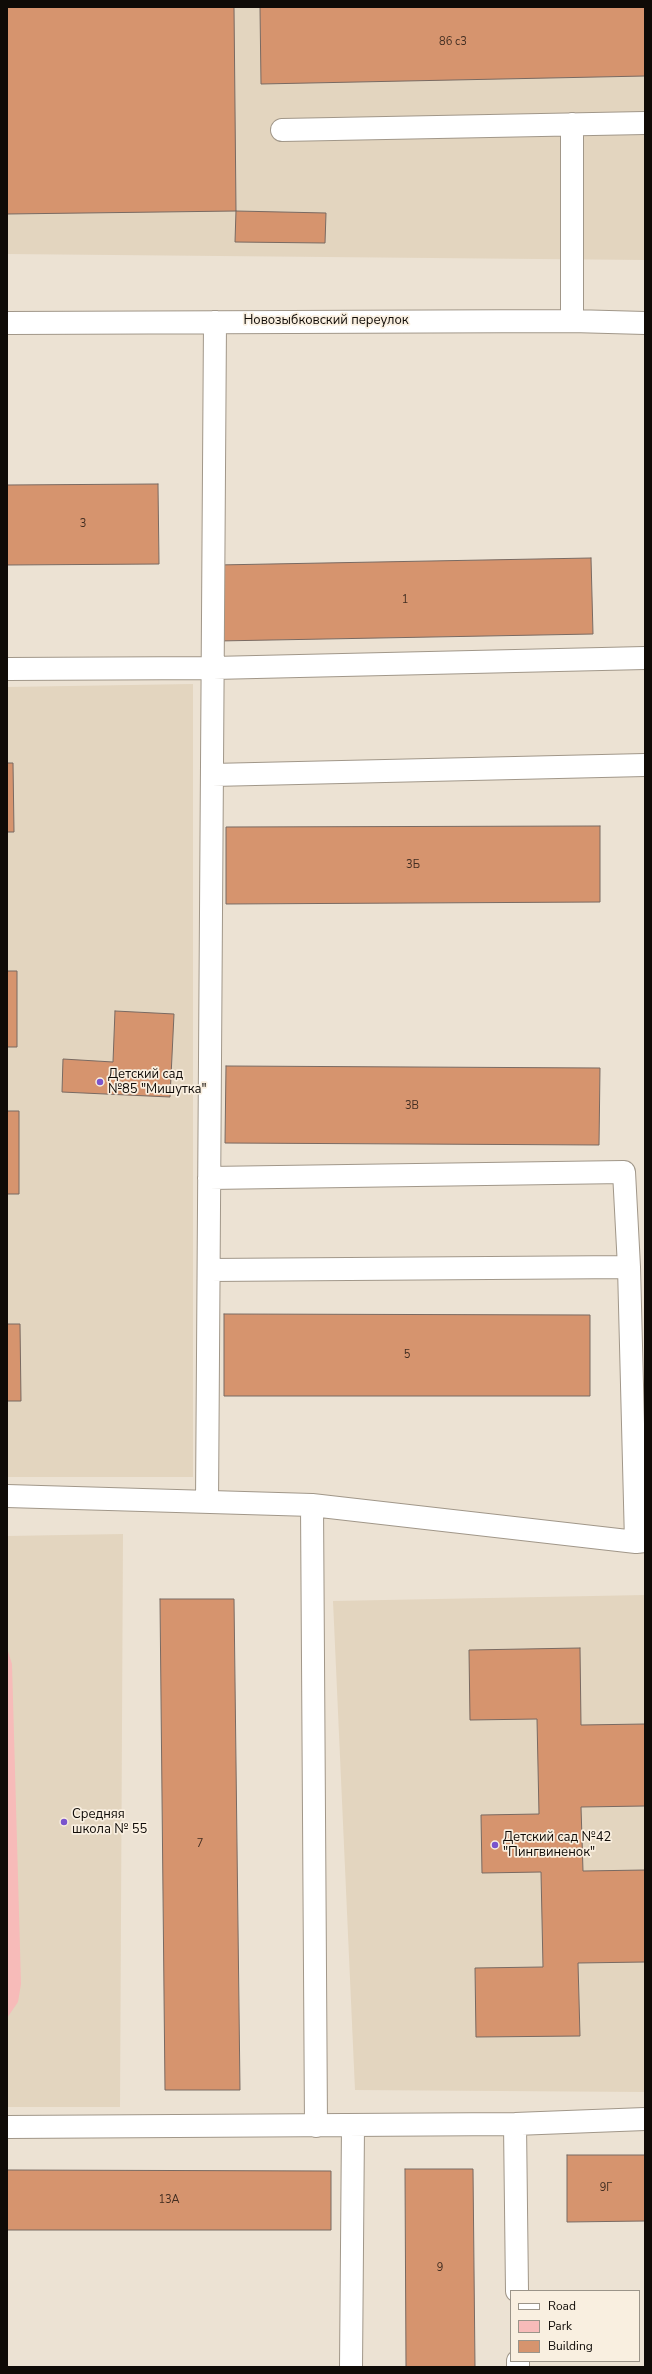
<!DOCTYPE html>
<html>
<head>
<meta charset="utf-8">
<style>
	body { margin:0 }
	#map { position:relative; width:652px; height:2374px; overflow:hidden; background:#ece2d3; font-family:"Nunito Sans",sans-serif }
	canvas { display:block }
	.frame { position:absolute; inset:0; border:8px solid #0f0b07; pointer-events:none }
	.legend { position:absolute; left:510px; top:2290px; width:130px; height:72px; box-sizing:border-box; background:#f9efe0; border:1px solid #9b9489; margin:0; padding:5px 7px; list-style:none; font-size:12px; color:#0f0b07 }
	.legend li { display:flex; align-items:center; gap:8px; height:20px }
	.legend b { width:20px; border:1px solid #9b9489 }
</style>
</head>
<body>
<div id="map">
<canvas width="652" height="2374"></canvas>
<div class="frame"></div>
<ul class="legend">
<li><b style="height:5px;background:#fff"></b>Road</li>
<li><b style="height:11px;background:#f7bbb9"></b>Park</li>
<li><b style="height:11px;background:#d6946e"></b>Building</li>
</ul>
</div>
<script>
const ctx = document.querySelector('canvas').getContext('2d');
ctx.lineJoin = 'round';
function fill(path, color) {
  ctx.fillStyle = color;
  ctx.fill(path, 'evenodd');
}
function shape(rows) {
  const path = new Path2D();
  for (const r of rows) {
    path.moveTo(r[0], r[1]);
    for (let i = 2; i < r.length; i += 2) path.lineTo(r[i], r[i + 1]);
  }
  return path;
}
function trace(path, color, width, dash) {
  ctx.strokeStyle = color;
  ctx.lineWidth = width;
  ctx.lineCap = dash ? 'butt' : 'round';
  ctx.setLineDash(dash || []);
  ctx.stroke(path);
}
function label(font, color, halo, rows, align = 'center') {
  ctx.font = font + ' "Nunito Sans",sans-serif';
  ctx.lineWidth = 3.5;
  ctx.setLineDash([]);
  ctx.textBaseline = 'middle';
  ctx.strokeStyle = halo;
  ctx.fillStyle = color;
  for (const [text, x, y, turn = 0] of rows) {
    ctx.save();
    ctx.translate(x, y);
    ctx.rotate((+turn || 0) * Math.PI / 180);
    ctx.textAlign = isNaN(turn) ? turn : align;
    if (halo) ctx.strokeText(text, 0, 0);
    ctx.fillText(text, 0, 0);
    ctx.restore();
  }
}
fill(shape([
	[7,7,645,7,645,260,7,254],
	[193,684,193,1477,7,1477,7,687],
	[123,1534,120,2107,7,2107,7,1536],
	[645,1595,645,2092,355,2090,333,1601]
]), '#e3d5bf');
fill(shape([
	[7,1648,12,1664,21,1984,18,2002,7,2018]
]), '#f7bbb9');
const building = shape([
	[7,7,234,7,236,211,7,214,7,7],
	[260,7,645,7,645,76,261,84,260,7],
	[236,211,326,213,325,243,235,242,236,211],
	[158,484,159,564,7,565,7,485,158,484],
	[591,558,593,634,218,641,217,565,591,558],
	[7,763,13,763,14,832,7,832,7,763],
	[600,826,600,902,226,904,226,827,600,826],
	[7,971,17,971,17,1047,7,1047,7,971],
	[115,1011,174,1014,170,1097,62,1092,63,1059,113,1062,115,1011],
	[226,1066,600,1068,599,1145,225,1143,226,1066],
	[7,1111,19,1111,19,1194,7,1194,7,1111],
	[224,1314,590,1315,590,1396,224,1396,224,1314],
	[7,1324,20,1324,21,1401,7,1401,7,1324],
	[160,1599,234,1599,240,2090,165,2090,160,1599],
	[580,1648,581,1725,645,1724,645,1806,581,1807,583,1871,645,1870,645,1962,578,1963,580,2036,476,2037,475,1968,543,1967,541,1872,482,1873,481,1815,539,1814,537,1719,470,1720,469,1650,580,1648],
	[567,2155,645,2155,645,2221,567,2222,567,2155],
	[405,2169,473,2169,475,2367,406,2367,405,2169],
	[7,2170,331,2171,331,2230,7,2230,7,2170]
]);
fill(building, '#d6946e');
trace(building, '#796a62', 1);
const minor = shape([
	[282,130,645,123],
	[572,321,572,124],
	[7,323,572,321,645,323],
	[7,669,213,668,645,658],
	[212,775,645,765],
	[209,1178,624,1172,629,1267,636,1542],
	[209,1270,629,1267],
	[7,1496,312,1505,636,1542,645,1541],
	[207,1502,215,322],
	[312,1505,316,2126],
	[515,2124,517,2291],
	[7,2127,515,2124,645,2119],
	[518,2361,518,2367],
	[351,2367,353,2126]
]);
trace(minor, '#a19789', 24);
trace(minor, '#fff', 22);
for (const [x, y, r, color] of [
	[100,1082,4,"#7a54cd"],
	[64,1822,4,"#7a54cd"],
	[495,1845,4,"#7a54cd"]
]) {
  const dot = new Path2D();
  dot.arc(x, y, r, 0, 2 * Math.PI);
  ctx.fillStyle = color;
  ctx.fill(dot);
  trace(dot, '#f9efe0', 1.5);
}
label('11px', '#412d21', null, [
	["86 с3",453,42],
	["3",83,524],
	["1",405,600],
	["3Б",413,865],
	["3В",412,1106],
	["5",407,1355],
	["7",200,1844],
	["9Г",606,2188],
	["13А",169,2200],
	["9",440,2268]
]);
label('13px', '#0f0b07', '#f9efe0', [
	["Новозыбковский переулок",326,321]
]);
label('13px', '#0f0b07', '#f9efe0', [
	["Детский сад",108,1075],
	["№85 \"Мишутка\"",108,1090],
	["Средняя",72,1815],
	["школа № 55",72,1830],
	["Детский сад №42",503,1838],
	["\"Пингвиненок\"",503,1853]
], 'left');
</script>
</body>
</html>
